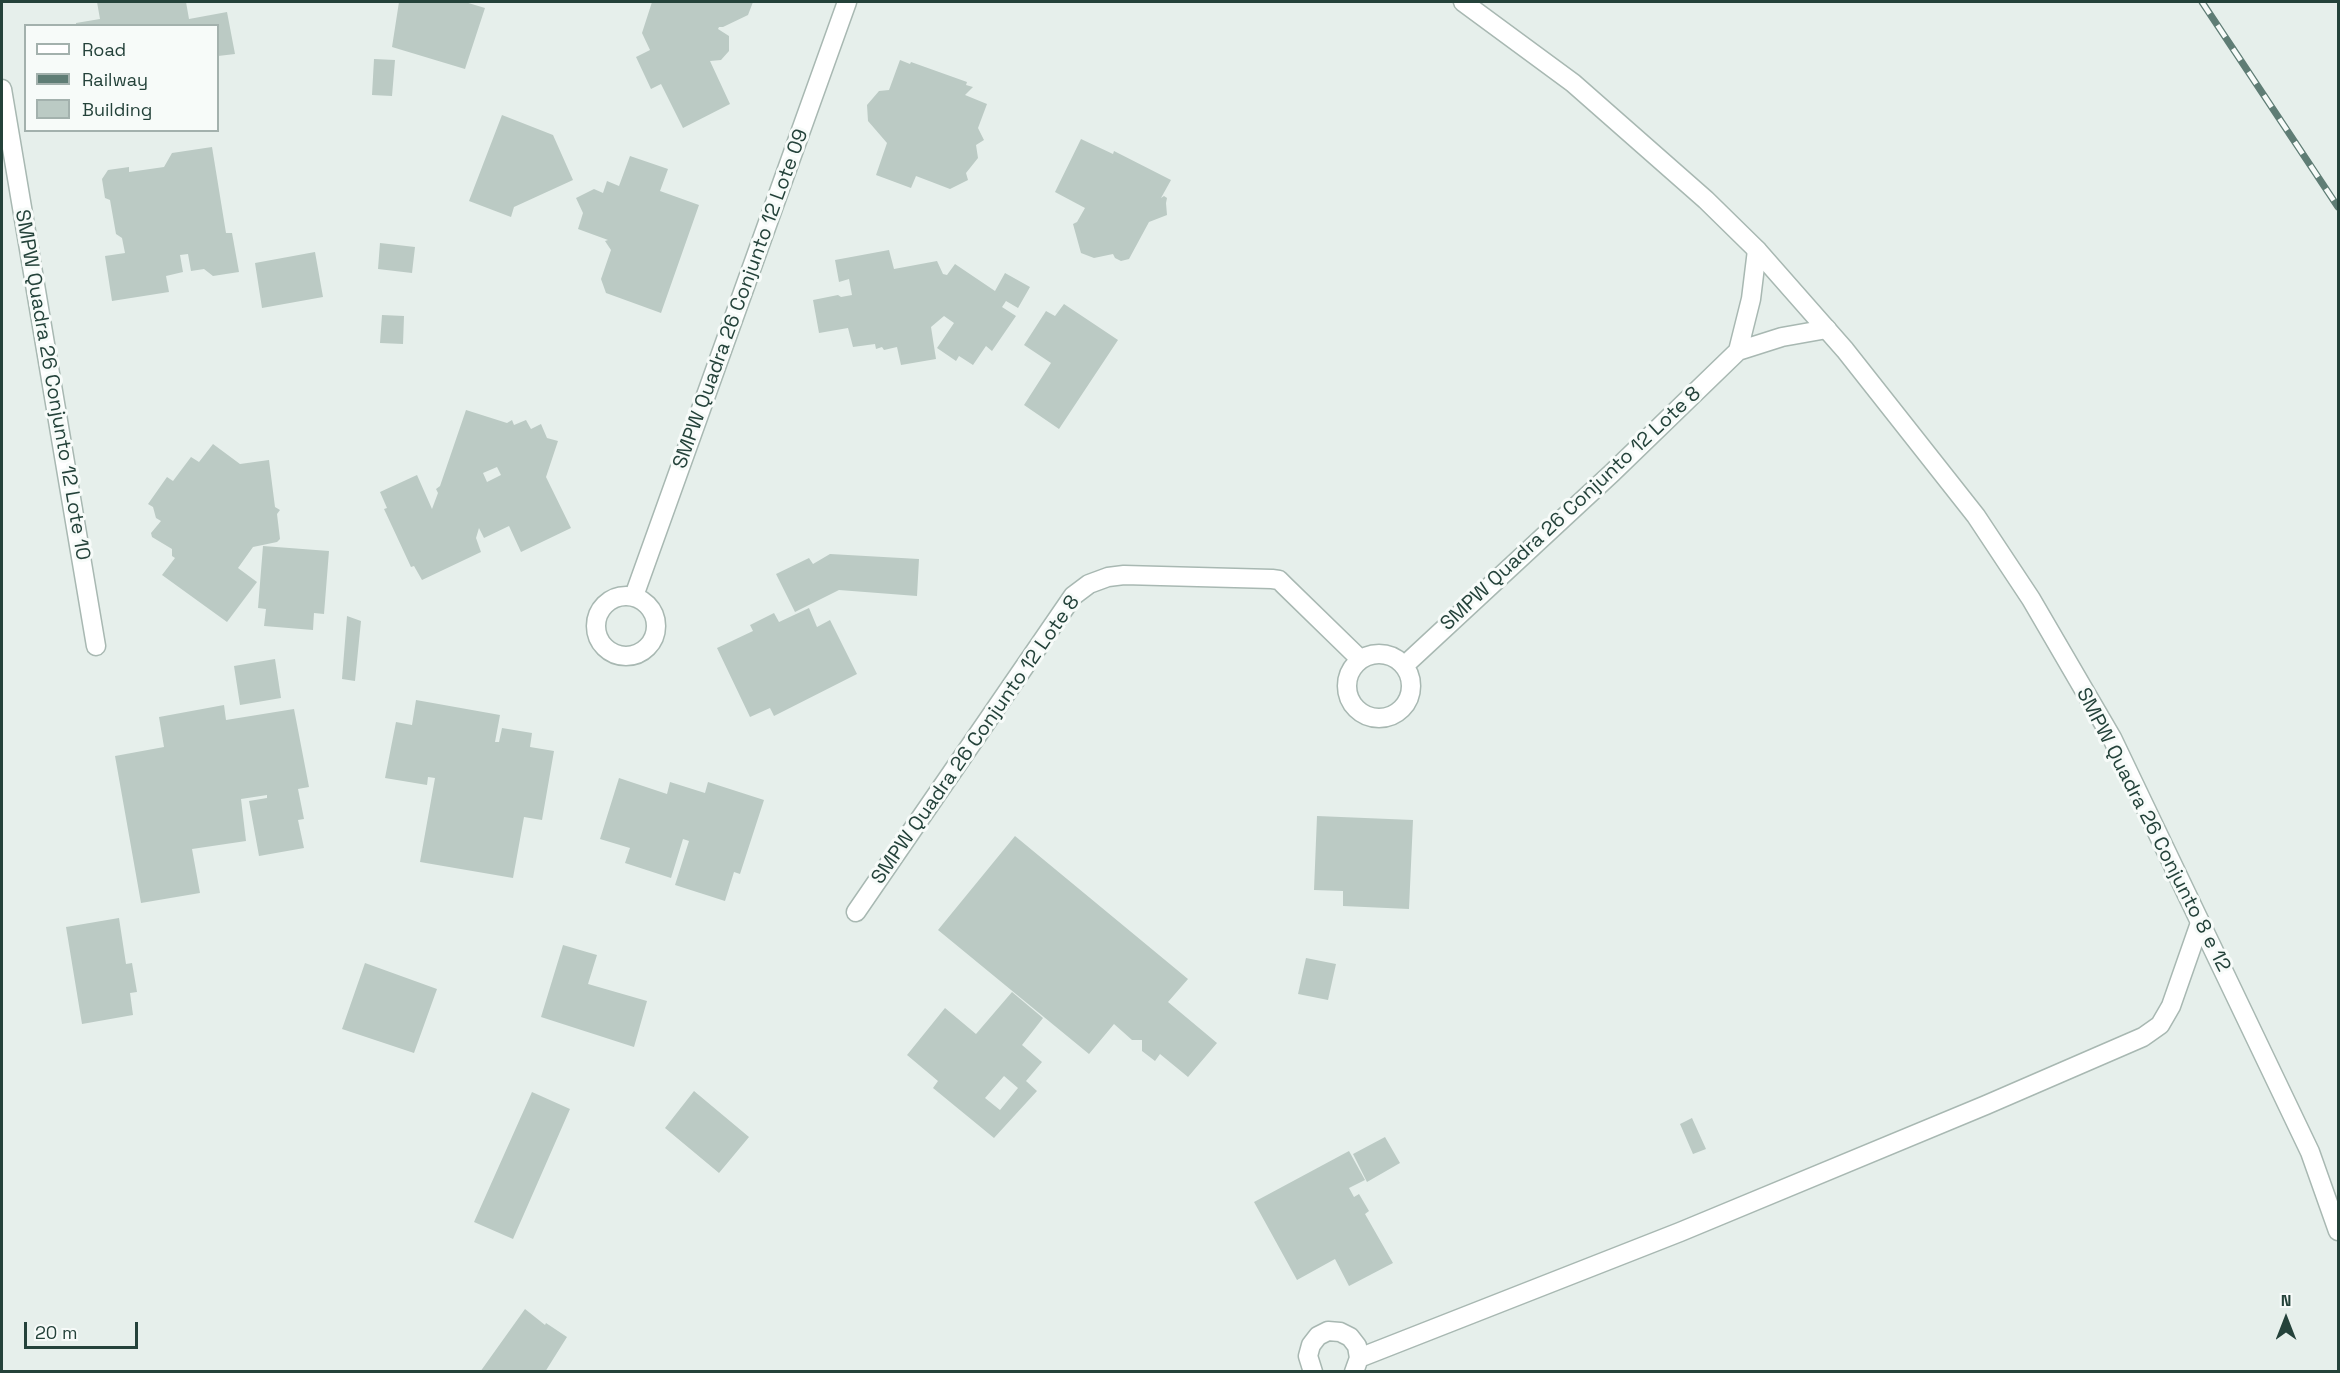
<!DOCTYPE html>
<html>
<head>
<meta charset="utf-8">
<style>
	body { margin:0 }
	#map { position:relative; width:2340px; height:1373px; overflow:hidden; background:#e6efeb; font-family:"Space Grotesk",sans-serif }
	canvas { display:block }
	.frame { position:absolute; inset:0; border:3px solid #24423a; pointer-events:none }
	.legend { position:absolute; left:24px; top:24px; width:195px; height:108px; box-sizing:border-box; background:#f7fbf9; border:2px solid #a3b1ad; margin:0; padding:8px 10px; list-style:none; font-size:18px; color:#24423a }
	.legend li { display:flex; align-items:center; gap:12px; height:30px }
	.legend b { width:30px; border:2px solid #a3b1ad }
	.north { position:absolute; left:2256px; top:1289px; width:60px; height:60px; -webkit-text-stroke:4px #f7fbf9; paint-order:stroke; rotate:0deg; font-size:16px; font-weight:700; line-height:24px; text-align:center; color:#24423a }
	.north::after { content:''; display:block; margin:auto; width:21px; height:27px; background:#24423a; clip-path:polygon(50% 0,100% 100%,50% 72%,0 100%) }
	.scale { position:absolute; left:24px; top:1322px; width:114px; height:27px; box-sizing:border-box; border:3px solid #24423a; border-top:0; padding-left:8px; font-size:18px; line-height:21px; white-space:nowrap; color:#24423a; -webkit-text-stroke:4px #f7fbf9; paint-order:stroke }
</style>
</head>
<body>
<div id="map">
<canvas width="2340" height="1373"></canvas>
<div class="frame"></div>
<ul class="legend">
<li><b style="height:8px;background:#fff"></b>Road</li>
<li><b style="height:8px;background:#5f7d75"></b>Railway</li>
<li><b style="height:16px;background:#bbcac4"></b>Building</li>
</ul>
<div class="north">N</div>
<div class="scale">20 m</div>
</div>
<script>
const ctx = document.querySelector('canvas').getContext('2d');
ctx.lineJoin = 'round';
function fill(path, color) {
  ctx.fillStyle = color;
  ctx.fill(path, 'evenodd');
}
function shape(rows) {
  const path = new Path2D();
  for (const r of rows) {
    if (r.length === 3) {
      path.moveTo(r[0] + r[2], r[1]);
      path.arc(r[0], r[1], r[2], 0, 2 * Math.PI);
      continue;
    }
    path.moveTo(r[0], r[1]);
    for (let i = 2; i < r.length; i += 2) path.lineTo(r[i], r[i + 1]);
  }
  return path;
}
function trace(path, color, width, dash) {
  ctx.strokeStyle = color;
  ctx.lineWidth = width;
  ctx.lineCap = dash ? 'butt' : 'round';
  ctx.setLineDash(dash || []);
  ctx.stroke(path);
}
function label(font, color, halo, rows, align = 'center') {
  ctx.font = font + ' "Space Grotesk",sans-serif';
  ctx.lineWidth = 6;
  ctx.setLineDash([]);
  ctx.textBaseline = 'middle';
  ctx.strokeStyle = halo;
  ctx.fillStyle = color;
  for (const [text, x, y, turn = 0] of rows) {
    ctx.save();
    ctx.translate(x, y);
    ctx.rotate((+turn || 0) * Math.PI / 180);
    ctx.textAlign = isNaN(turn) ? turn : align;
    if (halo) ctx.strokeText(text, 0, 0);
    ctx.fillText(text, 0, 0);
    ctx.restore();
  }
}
fill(shape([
	[97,2,186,2,189,19,227,12,235,54,218,56,218,26,76,26,76,23,100,19],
	[399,2,465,2,485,8,465,69,392,47],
	[652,2,753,2,748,15,723,27,719,27,718,29,729,36,729,51,721,60,710,61,730,104,683,128,661,84,651,89,636,57,650,50,642,33],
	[374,59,395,60,392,96,372,95],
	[900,60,910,64,911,62,967,82,966,85,973,87,965,95,987,104,978,128,984,140,976,145,978,158,966,173,968,180,950,189,916,176,911,188,876,175,887,143,868,121,867,105,879,91,889,90],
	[502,115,553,135,573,180,514,207,511,217,469,201],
	[1081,139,1113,154,1114,151,1171,180,1161,198,1164,196,1167,198,1166,203,1167,215,1149,222,1129,259,1121,261,1115,258,1113,254,1094,258,1081,253,1073,224,1077,222,1085,208,1055,192],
	[212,147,226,233,232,233,239,272,213,276,204,269,191,271,188,254,180,255,183,272,166,276,169,292,112,301,105,256,125,253,122,238,116,234,110,200,105,198,102,179,108,170,129,167,129,172,164,167,172,153],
	[630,156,668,169,660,191,699,205,661,313,606,293,601,279,611,250,605,241,608,240,578,229,583,213,576,198,594,189,603,193,607,181,619,186],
	[380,243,415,247,412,273,378,269],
	[889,250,894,269,937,261,943,274,947,275,955,264,995,291,1005,273,1030,287,1018,308,1006,301,1002,307,1016,316,992,351,986,346,973,365,959,356,956,361,937,348,954,323,944,316,931,327,936,359,901,365,897,347,884,350,882,347,876,349,875,344,853,347,848,328,819,333,813,300,838,295,841,297,852,295,849,279,839,282,835,260],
	[315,252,323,297,262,308,255,263],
	[1064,304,1118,340,1059,429,1024,405,1051,363,1024,345,1046,311,1055,316],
	[382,315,404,316,403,344,380,343],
	[466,410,507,423,512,420,514,425,526,420,531,429,541,424,547,438,558,441,546,477,571,528,521,552,509,526,484,538,479,528,476,538,481,552,422,580,414,566,411,567,384,509,387,508,380,492,417,475,432,509,438,493,436,489,440,486],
	[497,467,501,475,487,482,483,473],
	[213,444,240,464,269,460,275,507,280,510,277,514,280,539,277,542,253,547,238,568,257,582,227,622,162,575,175,558,172,556,172,549,152,537,151,533,161,521,156,518,153,507,148,504,167,477,173,481,191,457,199,462],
	[263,546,329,551,324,614,314,613,313,630,264,626,266,609,258,608],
	[830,554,919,559,917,596,839,590,795,612,776,574,809,558,813,564],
	[809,608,817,627,830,620,857,674,774,716,770,708,750,717,717,648,753,631,750,625,774,613,779,622],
	[347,616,361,621,355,681,342,679],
	[275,659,281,698,240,705,234,666],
	[416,700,500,715,495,742,499,742,502,728,532,733,530,747,554,751,542,820,524,817,513,878,420,862,435,778,428,777,427,785,385,778,396,722,412,725],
	[224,705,226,720,294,709,309,787,298,789,304,819,298,820,304,848,259,856,249,801,267,798,267,795,241,799,246,841,192,849,200,893,141,903,115,756,164,747,159,717],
	[619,778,667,794,670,782,705,793,708,782,764,800,740,874,734,872,725,901,675,885,689,841,683,839,671,878,625,863,630,848,600,839],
	[1317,816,1413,820,1409,909,1343,906,1343,891,1314,890],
	[1015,836,1188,979,1168,1002,1217,1043,1188,1077,1160,1054,1155,1061,1142,1051,1142,1040,1132,1040,1114,1024,1089,1054,938,930],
	[119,918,126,964,132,963,137,992,130,993,133,1015,82,1024,66,927],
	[563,945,597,955,588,984,647,1001,634,1047,541,1017],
	[1306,958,1336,964,1328,1000,1298,994],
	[365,963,437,989,414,1053,342,1029],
	[1012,992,1043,1018,1022,1045,1042,1062,1026,1081,1037,1091,994,1138,933,1088,938,1081,907,1055,945,1008,976,1034],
	[1004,1076,1018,1088,1000,1110,985,1098],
	[694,1091,749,1137,719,1173,665,1128],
	[532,1092,570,1109,513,1239,474,1222],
	[1692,1118,1706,1149,1693,1154,1680,1124],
	[1385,1137,1400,1163,1367,1182,1353,1154],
	[1349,1151,1365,1180,1349,1188,1354,1197,1359,1194,1369,1211,1365,1214,1393,1263,1349,1286,1335,1259,1297,1280,1254,1202],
	[525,1309,545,1325,546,1323,567,1337,545,1372,480,1372]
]), '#bbcac4');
const minor = shape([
	[2,89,96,646],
	[1738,351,1751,299,1757,250],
	[626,626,30],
	[634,596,847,2],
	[1379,686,32],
	[1405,665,1612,473,1738,351,1782,337,1827,329],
	[856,912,1073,596,1089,584,1108,577,1124,575,1272,579,1279,580,1285,586,1360,659],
	[1359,1358,1680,1232,1986,1105,2143,1037,2160,1025,2171,1006,2200,923],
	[1313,1372,1308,1356,1311,1345,1318,1336,1328,1331,1340,1332,1350,1337,1357,1346,1359,1358,1354,1372]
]);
const tertiary = shape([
	[1463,2,1573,83,1706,200,1757,250,1845,350,1976,516,2031,599,2112,738,2310,1152,2338,1231]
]);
trace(minor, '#a8b8b2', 21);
trace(tertiary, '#a8b8b2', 21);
trace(minor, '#fff', 18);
trace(tertiary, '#fff', 18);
const rail = shape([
	[2202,2,2338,207]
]);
trace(rail, '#5f7d75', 7);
trace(rail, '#f7fbf9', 4.5, [14]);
label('20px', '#24423a', '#f7fbf9', [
	["SMPW Quadra 26 Conjunto 12 Lote 09",741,299,-70],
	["SMPW Quadra 26 Conjunto 12 Lote 10",52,385,80],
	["SMPW Quadra 26 Conjunto 12 Lote 8",1571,509,-43],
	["SMPW Quadra 26 Conjunto 12 Lote 8",976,740,-55],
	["SMPW Quadra 26 Conjunto 8 e 12",2153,830,63]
]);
</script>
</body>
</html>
